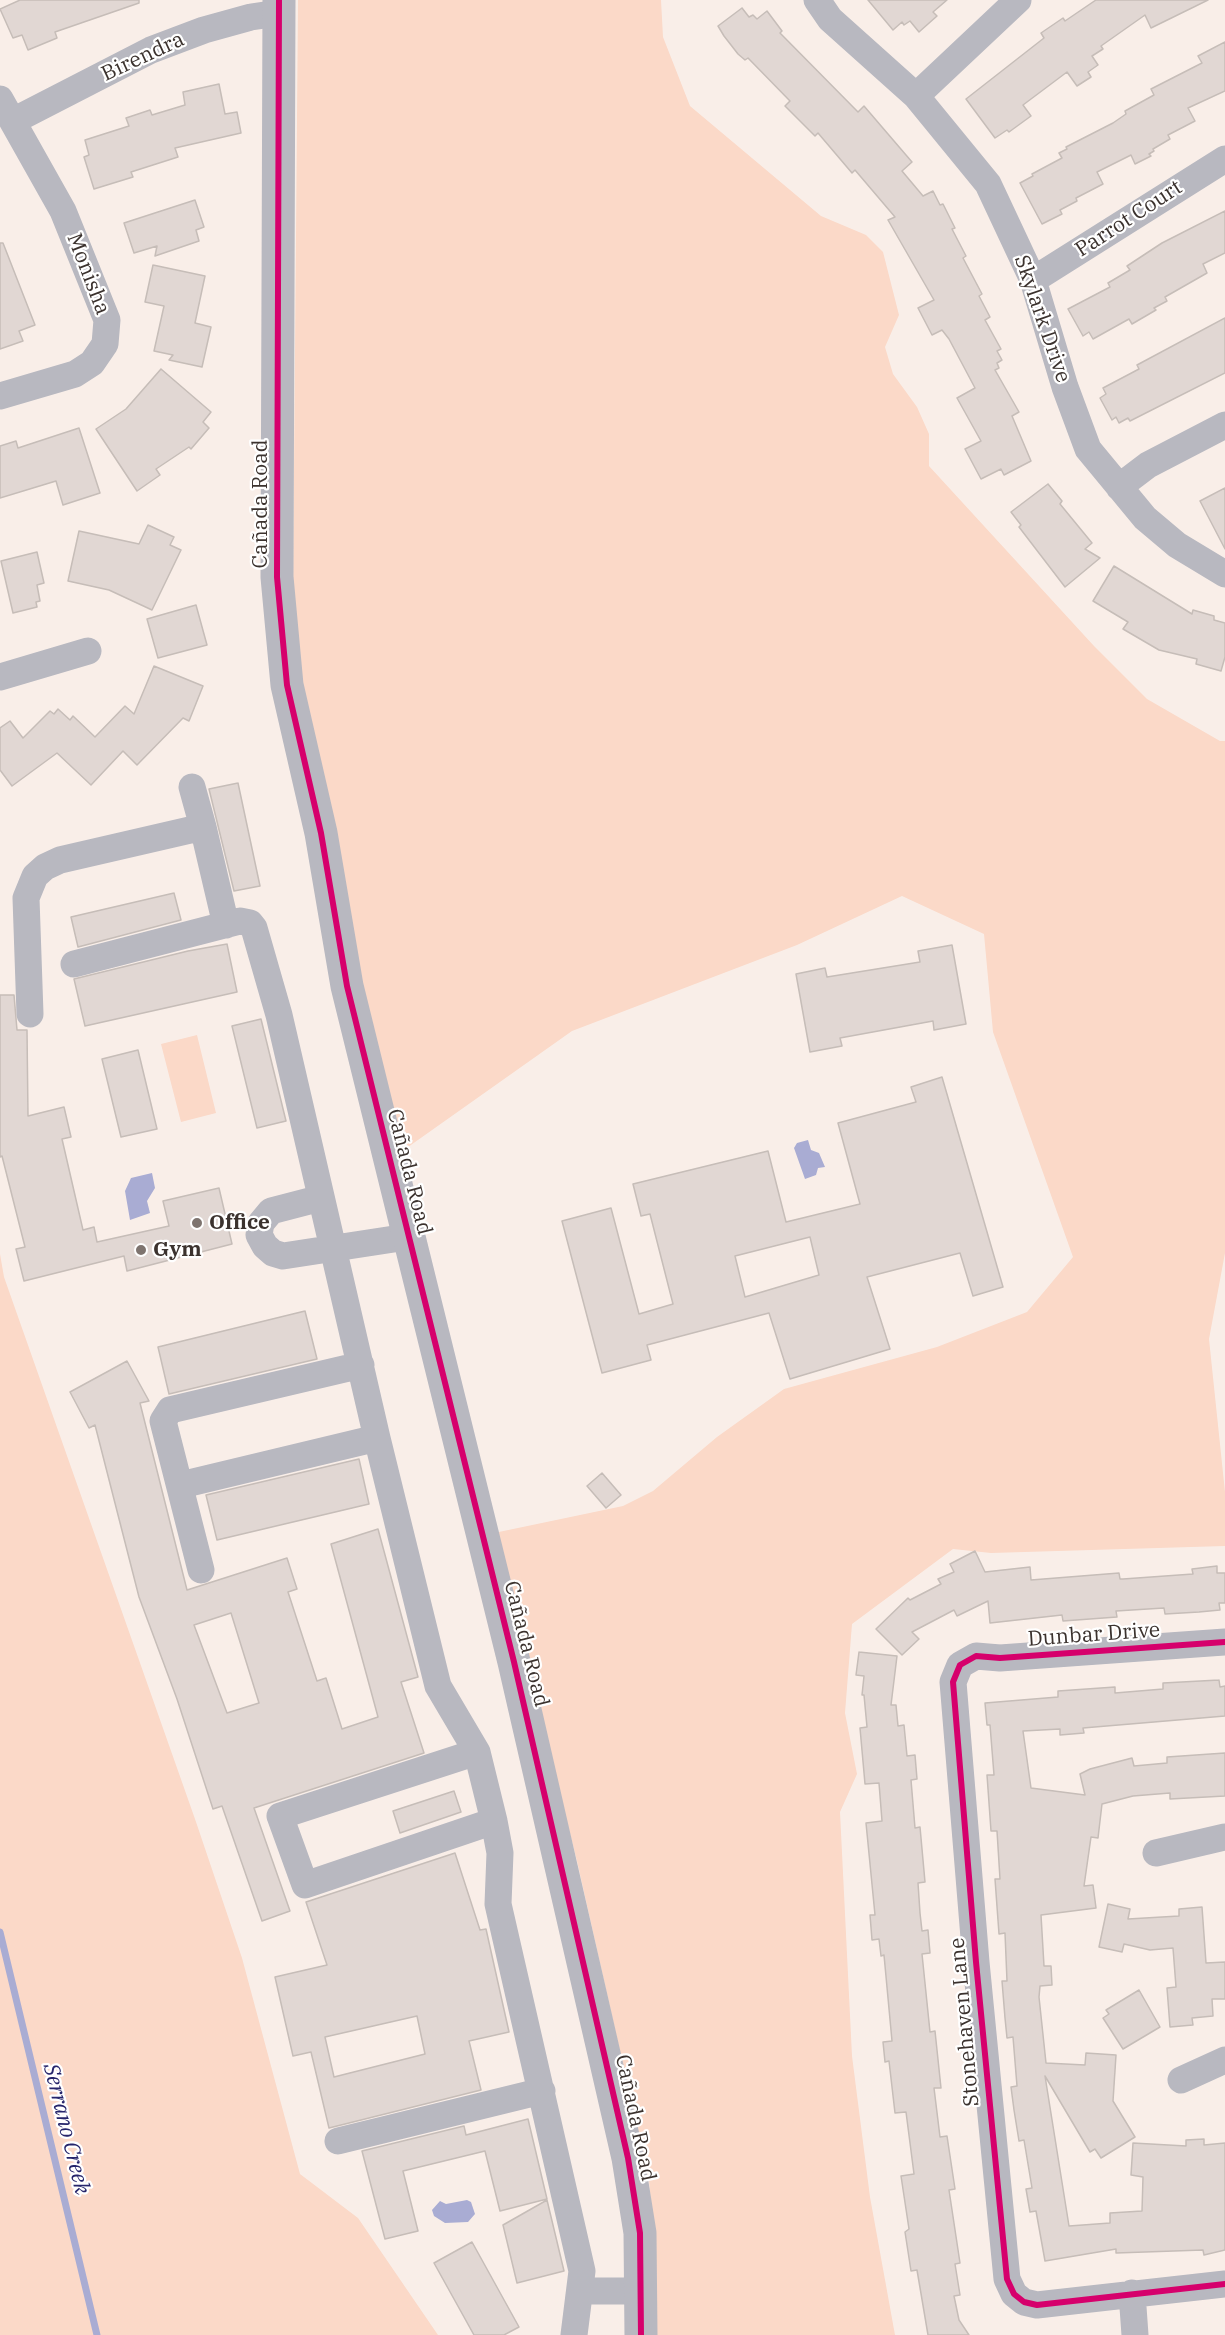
<!DOCTYPE html>
<html>
<head>
<meta charset="utf-8">
<style>
	body { margin:0 }
	canvas { display:block; background:#f9eee8 }
</style>
</head>
<body>
<canvas width="1225" height="2335"></canvas>
<script>
const ctx = document.querySelector('canvas').getContext('2d');
ctx.lineJoin = 'round';
function fill(path, color) {
  ctx.fillStyle = color;
  ctx.fill(path, 'evenodd');
}
function shape(rows) {
  const path = new Path2D();
  for (const r of rows) {
    path.moveTo(r[0], r[1]);
    for (let i = 2; i < r.length; i += 2) path.lineTo(r[i], r[i + 1]);
  }
  return path;
}
function trace(path, color, width, dash) {
  ctx.strokeStyle = color;
  ctx.lineWidth = width;
  ctx.lineCap = dash ? 'butt' : 'round';
  ctx.setLineDash(dash || []);
  ctx.stroke(path);
}
function label(font, color, halo, rows, align = 'center') {
  ctx.font = font + ' "IBM Plex Serif",serif';
  ctx.lineWidth = 4.5;
  ctx.setLineDash([]);
  ctx.textBaseline = 'middle';
  ctx.strokeStyle = halo;
  ctx.fillStyle = color;
  for (const [text, x, y, turn = 0] of rows) {
    ctx.save();
    ctx.translate(x, y);
    ctx.rotate((+turn || 0) * Math.PI / 180);
    ctx.textAlign = isNaN(turn) ? turn : align;
    if (halo) ctx.strokeText(text, 0, 0);
    ctx.fillText(text, 0, 0);
    ctx.restore();
  }
}
fill(shape([
	[298,0,661,0,663,37,690,106,821,216,866,235,883,252,899,315,885,347,893,374,917,407,929,434,929,466,1094,646,1147,699,1220,741,1225,741,1225,1253,1209,1339,1225,1492,1225,1546,991,1553,953,1549,852,1624,845,1713,857,1774,840,1812,852,2056,870,2197,895,2335,654,2335,657,2280,649,2180,577,1861,494,1533,623,1506,653,1491,717,1437,784,1389,937,1347,1027,1312,1073,1257,993,1032,984,934,902,896,797,945,572,1031,401,1152,371,1040,298,660,293,592],
	[197,1035,216,1113,181,1122,161,1044],
	[0,1254,4,1277,195,1819,242,1958,300,2174,358,2218,438,2335,0,2335]
]), '#fbd9c8');
fill(shape([
	[808,1140,811,1150,819,1153,825,1167,818,1168,816,1175,805,1179,794,1148,797,1143],
	[152,1173,155,1188,147,1201,150,1213,130,1220,125,1191,131,1178],
	[467,2200,471,2202,475,2214,468,2222,445,2223,434,2216,432,2210,440,2201,446,2204]
]), '#a9acd3');
trace(shape([
	[0,1932,97,2335]
]), '#a9acd3', 7);
const building = shape([
	[20,0,139,0,139,3,55,32,57,38,28,50,22,35,13,38,0,9,20,0],
	[868,0,947,0,933,12,937,16,919,32,910,21,904,25,902,22,893,30,868,0],
	[1096,0,1208,0,1151,28,1145,15,1101,46,1103,49,1092,56,1098,65,1088,72,1091,77,1077,86,1067,72,1023,105,1031,116,1009,132,1007,130,995,138,966,99,1044,38,1041,33,1063,18,1065,21,1096,0],
	[742,8,749,17,753,15,757,19,767,11,782,31,780,33,858,112,864,106,912,162,902,171,923,196,933,191,940,205,943,204,955,228,952,229,966,256,963,258,982,294,979,296,990,317,985,320,1001,349,997,351,1002,360,997,363,999,368,995,370,1019,412,1012,416,1031,461,1004,475,1001,469,981,479,965,449,981,441,957,398,975,388,949,339,942,330,932,335,918,308,934,300,888,220,895,217,855,170,852,173,818,133,815,136,785,106,790,101,748,58,745,60,738,54,724,36,718,26,742,8],
	[1225,42,1225,91,1188,108,1195,121,1168,135,1170,139,1153,149,1154,151,1149,154,1151,156,1135,164,1131,155,1097,172,1103,184,1076,198,1077,201,1060,210,1062,214,1042,224,1020,183,1033,176,1032,174,1062,158,1059,153,1067,149,1066,147,1113,123,1126,114,1125,111,1154,95,1151,89,1202,63,1198,56,1225,42],
	[219,84,225,114,237,112,241,133,175,148,178,157,131,172,133,177,94,189,84,157,89,155,85,140,129,126,126,118,150,110,152,115,185,105,183,92,219,84],
	[195,200,204,227,196,230,199,241,155,256,157,246,134,253,124,223,195,200],
	[1225,211,1225,253,1203,264,1207,273,1165,297,1167,301,1154,308,1156,310,1132,324,1129,319,1093,339,1089,332,1083,336,1068,309,1110,287,1108,283,1130,270,1127,266,1162,243,1225,211],
	[0,243,3,243,35,325,19,331,23,341,0,349,0,243],
	[153,265,205,276,195,323,211,327,202,367,169,360,173,355,154,351,164,306,145,302,153,265],
	[1225,318,1225,373,1130,421,1128,418,1119,423,1116,417,1112,420,1100,398,1106,394,1103,388,1139,369,1137,365,1225,318],
	[161,369,211,412,203,422,209,428,191,449,189,447,156,469,160,475,137,491,96,429,126,409,161,369],
	[79,428,100,493,63,505,56,481,0,498,0,446,16,441,18,448,79,428],
	[1048,484,1062,501,1060,504,1092,543,1085,549,1100,558,1065,587,1019,527,1021,525,1011,512,1048,484],
	[1225,488,1225,549,1200,501,1225,488],
	[148,525,174,537,170,545,181,550,152,610,109,590,68,581,79,531,139,544,148,525],
	[37,552,44,583,37,585,40,601,36,602,37,607,13,613,1,561,37,552],
	[1114,566,1192,614,1193,610,1214,616,1214,620,1225,623,1225,657,1221,671,1196,664,1197,659,1159,650,1123,629,1128,622,1093,601,1114,566],
	[196,605,207,645,158,658,147,619,196,605],
	[154,666,203,686,189,721,183,718,137,765,123,751,91,785,57,753,12,786,0,770,0,728,10,721,23,738,50,711,54,714,58,709,70,720,73,716,95,737,125,706,134,714,154,666],
	[238,783,260,886,234,891,209,789,238,783],
	[174,893,181,920,78,947,71,917,174,893],
	[227,944,237,992,85,1026,74,979,188,951,227,944],
	[952,945,966,1024,934,1030,933,1021,840,1038,842,1046,810,1052,796,974,825,968,827,977,920,962,918,951,952,945],
	[0,995,14,995,17,1030,27,1030,28,1116,64,1107,71,1137,62,1139,83,1230,94,1227,97,1242,169,1226,163,1201,219,1188,232,1244,127,1271,124,1256,24,1281,16,1249,25,1247,2,1156,0,1157,0,995],
	[261,1019,286,1121,257,1128,232,1026,261,1019],
	[138,1050,157,1129,121,1137,102,1059,138,1050],
	[942,1077,1003,1287,973,1296,960,1253,867,1277,890,1349,790,1379,769,1313,647,1345,651,1360,602,1373,562,1221,611,1208,639,1314,673,1304,650,1214,641,1216,633,1184,768,1151,786,1222,860,1204,838,1123,916,1102,911,1087,942,1077],
	[810,1237,819,1275,745,1297,735,1256,810,1237],
	[305,1311,317,1359,169,1394,158,1347,305,1311],
	[127,1361,149,1401,140,1403,187,1590,287,1558,297,1589,288,1592,317,1681,326,1678,342,1729,378,1717,331,1544,378,1529,418,1677,401,1682,424,1753,254,1808,290,1911,262,1921,222,1806,213,1809,177,1699,139,1597,95,1425,89,1428,70,1392,127,1361],
	[231,1613,259,1703,227,1713,194,1625,231,1613],
	[359,1459,369,1504,217,1540,206,1495,359,1459],
	[602,1473,621,1495,606,1508,587,1486,602,1473],
	[975,1551,985,1572,1030,1567,1031,1580,1119,1573,1120,1579,1123,1579,1193,1574,1192,1569,1217,1566,1217,1573,1225,1573,1225,1603,1219,1603,1220,1610,1199,1612,1165,1614,1164,1608,1116,1611,1117,1617,1063,1621,1062,1615,990,1623,988,1601,957,1616,954,1610,912,1632,919,1639,902,1655,876,1629,908,1598,910,1600,941,1584,938,1579,954,1572,950,1564,975,1551],
	[859,1652,897,1656,891,1705,896,1705,898,1726,904,1725,907,1756,915,1755,917,1779,911,1780,915,1828,920,1827,925,1882,918,1883,920,1913,922,1931,928,1930,930,1953,922,1954,930,2032,935,2031,941,2088,934,2088,940,2137,947,2136,955,2189,949,2190,960,2263,955,2264,960,2295,954,2296,959,2320,969,2335,928,2335,917,2270,911,2271,905,2232,909,2229,901,2176,914,2174,906,2112,895,2113,889,2061,885,2062,883,2042,892,2041,884,1955,881,1956,879,1939,872,1940,870,1915,875,1915,866,1823,882,1821,879,1783,865,1784,860,1728,867,1727,864,1695,862,1695,864,1676,856,1675,859,1652],
	[1219,1680,1220,1687,1225,1686,1225,1716,1083,1728,1084,1733,1060,1735,1060,1729,1023,1731,1031,1788,1085,1795,1080,1774,1090,1769,1132,1758,1134,1766,1167,1763,1167,1757,1225,1753,1225,1796,1170,1799,1170,1793,1133,1796,1102,1804,1098,1838,1091,1837,1084,1886,1093,1885,1096,1908,1041,1915,1044,1966,1051,1966,1052,1985,1040,1986,1039,1997,1046,2063,1085,2065,1086,2053,1116,2055,1113,2101,1135,2137,1101,2158,1095,2149,1090,2152,1045,2076,1069,2226,1110,2223,1110,2213,1142,2211,1143,2177,1131,2175,1133,2143,1186,2146,1186,2140,1204,2139,1204,2145,1225,2143,1225,2250,1204,2255,1203,2250,1116,2253,1116,2249,1045,2261,1036,2211,1030,2212,1026,2189,1032,2188,1024,2140,1019,2141,1014,2110,1011,2087,1017,2086,1013,2037,1007,2038,1005,2018,1002,1981,1007,1981,1005,1933,999,1934,995,1879,1000,1879,997,1831,991,1831,987,1775,994,1775,990,1725,987,1725,985,1703,1058,1697,1058,1691,1115,1687,1115,1693,1163,1689,1163,1683,1219,1680],
	[454,1791,461,1812,400,1833,393,1811,454,1791],
	[455,1853,480,1930,486,1929,509,2032,469,2041,481,2090,329,2128,311,2052,293,2056,275,1977,327,1965,306,1902,455,1853],
	[417,2016,425,2054,334,2077,325,2037,417,2016],
	[1108,1904,1130,1909,1128,1919,1179,1916,1179,1909,1202,1907,1206,1963,1225,1962,1225,1999,1212,1999,1213,2016,1192,2018,1193,2025,1170,2027,1167,1988,1176,1987,1173,1948,1150,1950,1124,1944,1122,1952,1099,1947,1108,1904],
	[1139,1990,1160,2027,1123,2049,1103,2018,1109,2014,1106,2010,1139,1990],
	[528,2119,547,2199,500,2211,485,2151,403,2171,418,2231,385,2239,362,2151,464,2126,466,2135,528,2119],
	[547,2200,564,2271,517,2283,503,2225,547,2200],
	[472,2242,519,2327,504,2335,474,2335,434,2263,472,2242]
]);
fill(building, '#e1d7d3');
trace(building, '#c6bdb8', 1.5);
trace(shape([
	[817,0,830,19,916,96,988,184,1033,280,1065,387,1088,449,1145,518,1177,545,1225,574],
	[916,96,1018,0],
	[0,99,63,211,107,320,105,344,92,363,75,374,0,396],
	[13,121,151,50,204,30,251,17,279,13],
	[1033,280,1225,159],
	[1119,487,1148,465,1225,425],
	[0,677,88,651],
	[192,787,203,827],
	[74,964,240,921,250,923,254,928,279,1015,377,1438,438,1686,477,1752,494,1821,500,1853,498,1904,582,2271,574,2335],
	[30,1014,26,898,35,876,45,867,60,860,203,827,226,925],
	[321,1198,271,1211,261,1223,259,1235,265,1246,273,1253,283,1256,407,1237],
	[181,1485,377,1438],
	[201,1570,163,1421,170,1410,361,1365],
	[1225,1642,1000,1658,976,1656,960,1665,953,1682,976,1962,1007,2279,1014,2294,1024,2302,1037,2305,1225,2284],
	[477,1752,280,1816,305,1885,494,1821],
	[1156,1853,1225,1837],
	[1181,2080,1225,2060],
	[338,2141,542,2091],
	[582,2291,642,2291],
	[1132,2293,1135,2335]
]), '#b8b8c0', 27);
trace(shape([
	[279,0,277,577,287,685,321,833,347,986,514,1662,628,2158,640,2233,641,2335]
]), '#b8b8c0', 33);
trace(shape([
	[279,0,277,577,287,685,321,833,347,986,514,1662,628,2158,640,2233,641,2335],
	[1225,1642,1000,1658,976,1656,960,1665,953,1682,976,1962,1007,2279,1014,2294,1024,2302,1037,2305,1225,2284]
]), '#d6006c', 6);
for (const [x, y, r, color] of [
	[197,1223,6,"#7e746f"],
	[141,1250,6,"#7e746f"]
]) {
  const dot = new Path2D();
  dot.arc(x, y, r, 0, 2 * Math.PI);
  ctx.fillStyle = color;
  ctx.fill(dot);
  trace(dot, '#fff', 2);
}
label('21px', '#3b322e', '#fff', [
	["Birendra",143,57,-25],
	["Parrot Court",1129,219,-33],
	["Monisha",88,274,69],
	["Skylark Drive",1042,319,71],
	["Cañada Road",261,504,-90],
	["Cañada Road",409,1172,76],
	["Dunbar Drive",1094,1635,-4],
	["Cañada Road",526,1644,76],
	["Stonehaven Lane",965,2022,-95],
	["Cañada Road",635,2118,78]
]);
label('bold 21px', '#3b322e', '#fff', [
	["Office",209,1223],
	["Gym",153,1250]
], 'left');
label('italic 22px', '#26256b', '#fff', [
	["Serrano Creek",66,2129,76]
]);
</script>
</body>
</html>
